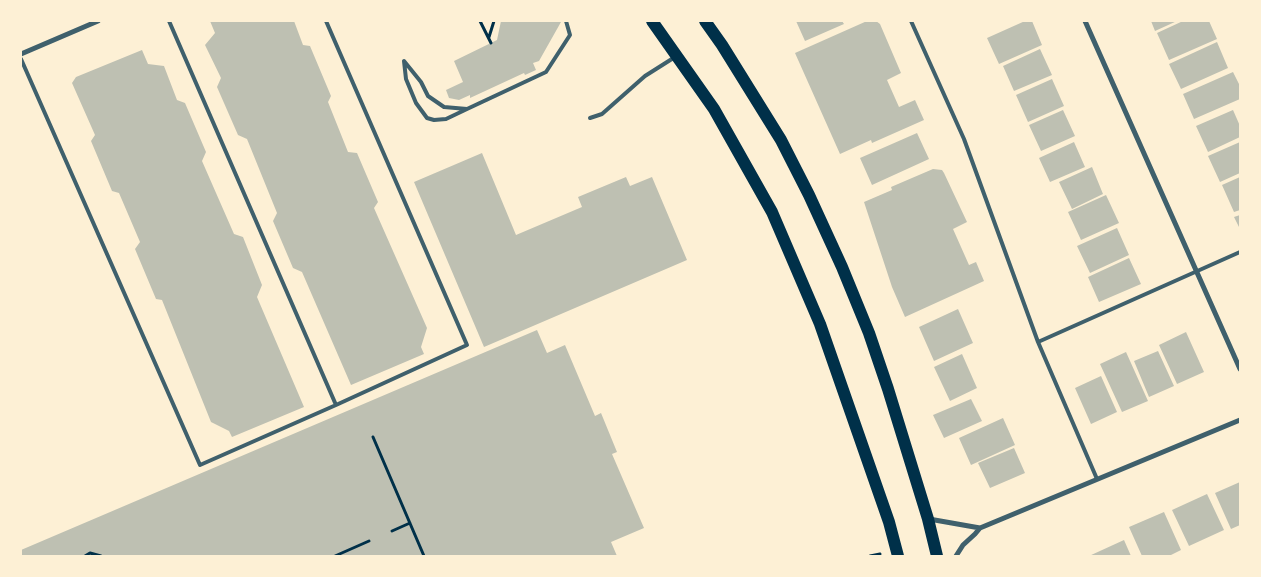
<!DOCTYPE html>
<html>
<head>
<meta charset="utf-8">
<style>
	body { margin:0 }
	#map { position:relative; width:1261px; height:577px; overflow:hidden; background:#fdf0d5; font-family:Merriweather,serif }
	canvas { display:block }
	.frame { position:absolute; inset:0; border:22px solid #fdf0d5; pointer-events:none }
</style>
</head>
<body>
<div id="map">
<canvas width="1261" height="577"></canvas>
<div class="frame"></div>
</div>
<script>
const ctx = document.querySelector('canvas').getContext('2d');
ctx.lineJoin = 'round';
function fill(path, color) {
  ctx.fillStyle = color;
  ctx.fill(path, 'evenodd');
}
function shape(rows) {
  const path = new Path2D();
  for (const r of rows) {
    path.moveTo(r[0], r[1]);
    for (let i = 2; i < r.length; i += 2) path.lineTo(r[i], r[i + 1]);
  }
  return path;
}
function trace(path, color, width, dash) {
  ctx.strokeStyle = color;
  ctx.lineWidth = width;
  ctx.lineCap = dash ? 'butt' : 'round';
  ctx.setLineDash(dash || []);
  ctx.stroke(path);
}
fill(shape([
	[210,21,294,21,303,45,310,46,331,96,328,102,348,152,357,153,378,202,374,208,427,328,421,347,424,354,351,385,302,272,293,268,273,221,277,213,247,139,238,135,217,87,221,78,205,45,215,33],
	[501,21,561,22,539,61,533,63,536,70,525,75,524,73,470,98,470,95,459,100,449,98,446,90,463,82,454,61,497,40],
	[796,21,842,21,844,24,805,41],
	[867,21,876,21,880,24,901,73,887,80,899,107,915,100,924,120,872,143,871,140,840,154,795,53],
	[1025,21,1032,21,1042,45,999,64,987,38],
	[1151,21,1177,21,1155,31],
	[1183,21,1209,21,1217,39,1169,60,1157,33],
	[1217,42,1228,68,1181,89,1169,64],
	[1040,49,1052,75,1014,91,1003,66],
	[142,50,148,64,164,66,177,100,185,103,206,152,202,161,234,234,243,237,262,285,257,297,304,407,232,437,229,431,211,422,162,300,156,299,135,249,140,242,119,193,112,191,91,141,95,135,72,83,76,77],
	[1233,72,1240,86,1240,99,1194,119,1183,94],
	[1052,79,1064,106,1028,122,1016,95],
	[1063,110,1075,136,1041,151,1029,125],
	[1233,110,1240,126,1240,137,1208,152,1196,126],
	[917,133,929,159,872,185,860,158],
	[1074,142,1085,167,1050,182,1039,158],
	[1240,142,1240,173,1220,182,1208,156],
	[482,153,516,235,582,207,578,197,626,177,630,186,652,177,687,260,484,347,414,182],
	[1092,167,1103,194,1072,209,1059,182],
	[933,169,942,170,944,173,967,222,953,229,969,265,976,262,984,281,905,317,892,287,864,202,892,190,891,187],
	[1240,177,1240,210,1234,212,1222,185],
	[1106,195,1119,223,1081,240,1068,212],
	[1240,215,1240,229,1234,217],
	[1117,228,1129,255,1090,273,1077,246],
	[1129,258,1141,284,1099,302,1088,277],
	[958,309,973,343,934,361,919,327],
	[537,330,547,353,565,345,595,416,601,413,617,452,612,454,644,528,611,542,617,556,21,556,21,550],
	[1186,332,1204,372,1177,384,1159,345],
	[1158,351,1174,386,1149,397,1134,361],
	[1126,352,1148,401,1122,412,1100,364],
	[962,354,977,388,950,401,934,367],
	[1101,376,1117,412,1091,424,1075,388],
	[971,399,982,421,944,438,933,415],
	[1003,418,1015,445,971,465,959,438],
	[1014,448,1025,473,990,488,978,463],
	[1240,482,1240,525,1231,529,1215,493],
	[1207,494,1224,530,1189,546,1172,510],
	[1164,512,1181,550,1169,556,1142,556,1129,527],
	[1124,540,1131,556,1089,556]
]), '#bec0b2');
trace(shape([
	[480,21,491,43],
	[489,37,494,21],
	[373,437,424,556],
	[392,531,410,523],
	[85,556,90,553,101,556],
	[335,556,369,541],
	[870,556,880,554]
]), '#003049', 3);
trace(shape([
	[326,21,467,345,336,405],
	[911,21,964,139,1038,342,1097,479],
	[21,59,200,465,336,405,169,21],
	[404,61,421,82,428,96,444,107,467,109,546,72,570,35,566,21],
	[404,61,406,79,416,103,427,118,434,120,446,119,467,109],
	[590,118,602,114,645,76,675,57],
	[1038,342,1240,252]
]), '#3f606c', 4);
trace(shape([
	[1085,21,1240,369],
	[21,54,98,21],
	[929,519,980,528],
	[956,556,963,545,975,534,980,528,1240,420]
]), '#3f606c', 5);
trace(shape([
	[652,21,714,109,772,212,820,324,889,522,898,556],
	[705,21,722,45,781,140,809,195,842,267,869,333,888,389,928,519,937,556]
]), '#003049', 12);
</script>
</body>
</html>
